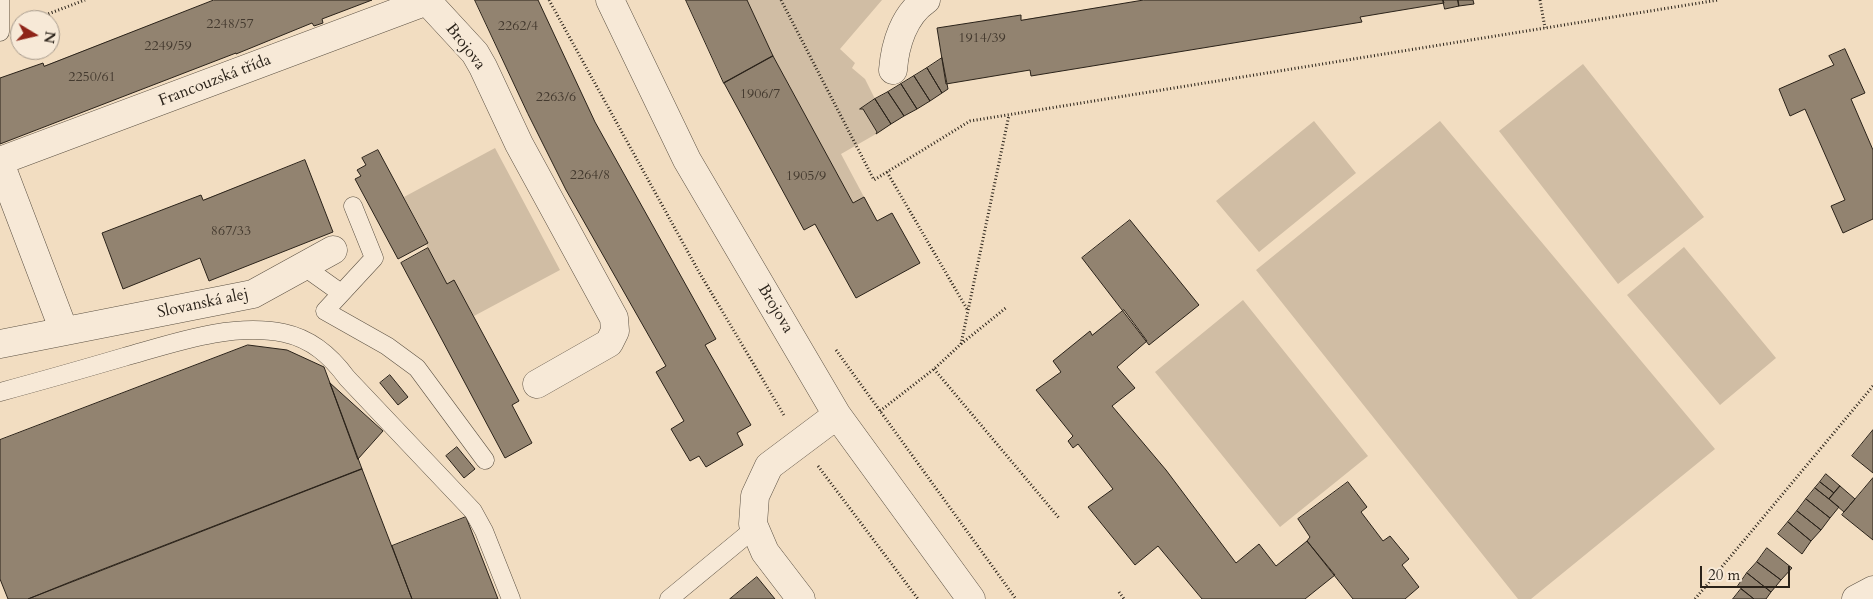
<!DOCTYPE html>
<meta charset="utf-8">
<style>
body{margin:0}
#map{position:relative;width:1873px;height:599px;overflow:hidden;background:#f2ddc1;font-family:Cardo,serif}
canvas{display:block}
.north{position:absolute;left:10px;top:10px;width:50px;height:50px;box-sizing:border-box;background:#f7e9d7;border:1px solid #a5998b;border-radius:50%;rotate:99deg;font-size:14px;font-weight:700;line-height:20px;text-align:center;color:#2a2219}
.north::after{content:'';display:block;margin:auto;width:18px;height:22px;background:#8f2418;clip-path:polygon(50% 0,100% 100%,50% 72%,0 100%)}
.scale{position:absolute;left:1700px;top:566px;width:90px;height:22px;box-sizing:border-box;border:2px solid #2a2219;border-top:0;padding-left:6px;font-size:15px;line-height:18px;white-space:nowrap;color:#2a2219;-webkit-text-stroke:4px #f7e9d7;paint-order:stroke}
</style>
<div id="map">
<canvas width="1873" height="599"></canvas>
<div class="north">N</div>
<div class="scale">20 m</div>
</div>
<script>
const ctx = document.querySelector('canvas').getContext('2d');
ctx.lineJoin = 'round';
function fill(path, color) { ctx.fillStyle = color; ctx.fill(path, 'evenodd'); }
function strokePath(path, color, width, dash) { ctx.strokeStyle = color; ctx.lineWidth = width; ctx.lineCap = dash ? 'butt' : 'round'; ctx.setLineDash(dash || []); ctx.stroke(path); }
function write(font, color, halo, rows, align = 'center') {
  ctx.font = font + ' Cardo,serif'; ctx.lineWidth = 5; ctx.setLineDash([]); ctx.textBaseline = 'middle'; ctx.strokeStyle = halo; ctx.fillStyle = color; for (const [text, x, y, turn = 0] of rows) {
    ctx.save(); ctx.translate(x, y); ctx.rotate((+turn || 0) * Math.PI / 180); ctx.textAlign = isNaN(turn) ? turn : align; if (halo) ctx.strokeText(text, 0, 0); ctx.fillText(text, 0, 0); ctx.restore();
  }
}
const green = new Path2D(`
 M747,0H882L840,49L855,63L852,68L865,79L875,99L860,109H863L877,132L876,134L841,154L864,197L853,203L773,56Z
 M1583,64L1704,217L1618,284L1499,131Z
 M1314,121L1356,173L1259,252L1216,201Z
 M1440,121L1715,449L1531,599H1518L1256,270Z
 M495,148L560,270L474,316L454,281L447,284L426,244L428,242L404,197Z
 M1684,247L1776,358L1720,405L1627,295Z
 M1243,300L1368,456L1280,527L1155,372Z`);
const building = new Path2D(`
 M214,0H372L322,19L323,23L314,26L312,23L236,54V53L0,144V78L43,63L44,66Z
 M475,0H538L595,122L716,339L705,345L751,425L737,433L743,445L706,467L699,456L690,461L671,429L684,421L656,372L666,366L566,190L528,114Z
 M686,0H747L773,56L724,83Z
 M1144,0H1443L1444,3L1360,17L1362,22L1031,76L1030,70L946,84L937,28L1021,15V20Z
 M1443,0H1458L1459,6L1445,9Z
 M1458,0H1473L1474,4L1459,6Z
 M1845,49L1865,93L1851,99L1873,150V219L1843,233L1831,206L1845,200L1805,109L1790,116L1779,89L1834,65L1829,56Z
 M773,56L853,203L864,197L877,221L892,213L920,263L856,298L815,224L804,230L724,83Z
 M942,58L948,89L942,93L927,68Z
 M927,68L942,93L930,101L914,76Z
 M914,76L930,101L917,109L901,84Z
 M901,84L917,109L904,116L888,92Z
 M888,92L904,116L891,124L875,99Z
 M875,99L891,124L876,134L877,132L863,109H860Z
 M378,150L428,243L398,259L355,179L361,176L357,170L366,165L362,158Z
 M305,160L333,232L209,281L200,258L123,289L102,233L201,195L203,200Z
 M1130,220L1199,305L1149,345L1082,258Z
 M428,248L447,284L454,280L519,401L512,405L532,443L505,458L401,263Z
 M1124,310L1147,341L1117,367L1135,388L1112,406L1166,470L1236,563L1259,544L1276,566L1307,541L1335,575L1305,599H1202L1158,546L1135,565L1088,507L1113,489L1078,444L1073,448L1068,441L1073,436L1036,390L1061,372L1053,361L1090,331L1092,335Z
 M248,345L287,350L324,367L362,469L28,599H8L0,579V440Z
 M390,375L408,397L398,405L380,383Z
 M330,383L383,431L358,459Z
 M1873,430V473L1852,456Z
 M457,447L475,469L464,478L446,456Z
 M362,469L412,599H28L75,580Z
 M1826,474L1840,486L1834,493L1820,482Z
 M1873,478V540L1842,515Z
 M1348,482L1367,507L1361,512L1383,541L1390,536L1409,559L1402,565L1419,587L1405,599H1353L1307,541L1310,537L1298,519Z
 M1820,482L1834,493L1829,499L1815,488Z
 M1840,486L1855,499L1844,512L1829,499Z
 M1815,488L1839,507L1830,518L1806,499Z
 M1806,499L1830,518L1821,530L1797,511Z
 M1797,511L1821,530L1811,541L1788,522Z
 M466,517L498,599H412L392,546Z
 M1788,522L1811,541L1802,554L1778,534Z
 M1767,548L1792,568L1781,580L1757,562Z
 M1757,562L1781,580L1771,592L1747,573Z
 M1747,573L1771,592L1766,599H1754L1738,586Z
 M757,577L775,599H730Z
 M1741,589L1754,599H1733Z`);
const path = new Path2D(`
 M549,0L699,272L785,417
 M781,0L874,180L970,121L1718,0
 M1540,0L1545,28
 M32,20L85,0
 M887,172L967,309
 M961,344L1007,307
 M836,350L1016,599
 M934,369L1059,518
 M880,411L934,369L961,344L1009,115
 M818,466L918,599
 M1119,592L1124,599
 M1695,599L1873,386`);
const service = new Path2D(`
 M0,8V32V0
 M353,206L374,258L325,311L387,346L417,368L485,460
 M303,266L341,293
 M0,392C41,381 83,369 124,357C174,343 232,322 284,333C312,339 331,356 347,378L473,511L484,531L511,599
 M669,599L755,528`);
const minor = new Path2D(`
 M610,0L687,160L837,415L971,599
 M427,1L475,53L483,67L519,144L614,318L615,331L609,343L537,384
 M893,70C895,44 904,15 926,0
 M0,161L430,0
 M0,163L64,331
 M0,344L253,294L333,250
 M801,599L765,552L753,524L755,496L769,466L837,415
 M1856,599L1873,590`);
const numberNames = [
 ["2248/57",230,25],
 ["2262/4",518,27],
 ["1914/39",982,39],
 ["2249/59",168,47],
 ["2250/61",92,78],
 ["1906/7",760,95],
 ["2263/6",556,98],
 ["2264/8",590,176],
 ["1905/9",806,177],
 ["867/33",231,232]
];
const streetNames = [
 ["Brojova",465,47,52],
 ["Francouzská třída",215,81,-21],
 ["Slovanská alej",203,304,-12],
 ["Brojova",775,309,59]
];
fill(green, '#d0bda4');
fill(building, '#928370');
strokePath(building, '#2a2219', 1);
strokePath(service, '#5c5143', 19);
strokePath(minor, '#5c5143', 29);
strokePath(path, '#2a2219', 3, [1, 2.5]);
strokePath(service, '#f7e9d7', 18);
strokePath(minor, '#f7e9d7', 28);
write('14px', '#443a2f', null, numberNames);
write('16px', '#2a2219', '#f7e9d7', streetNames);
</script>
